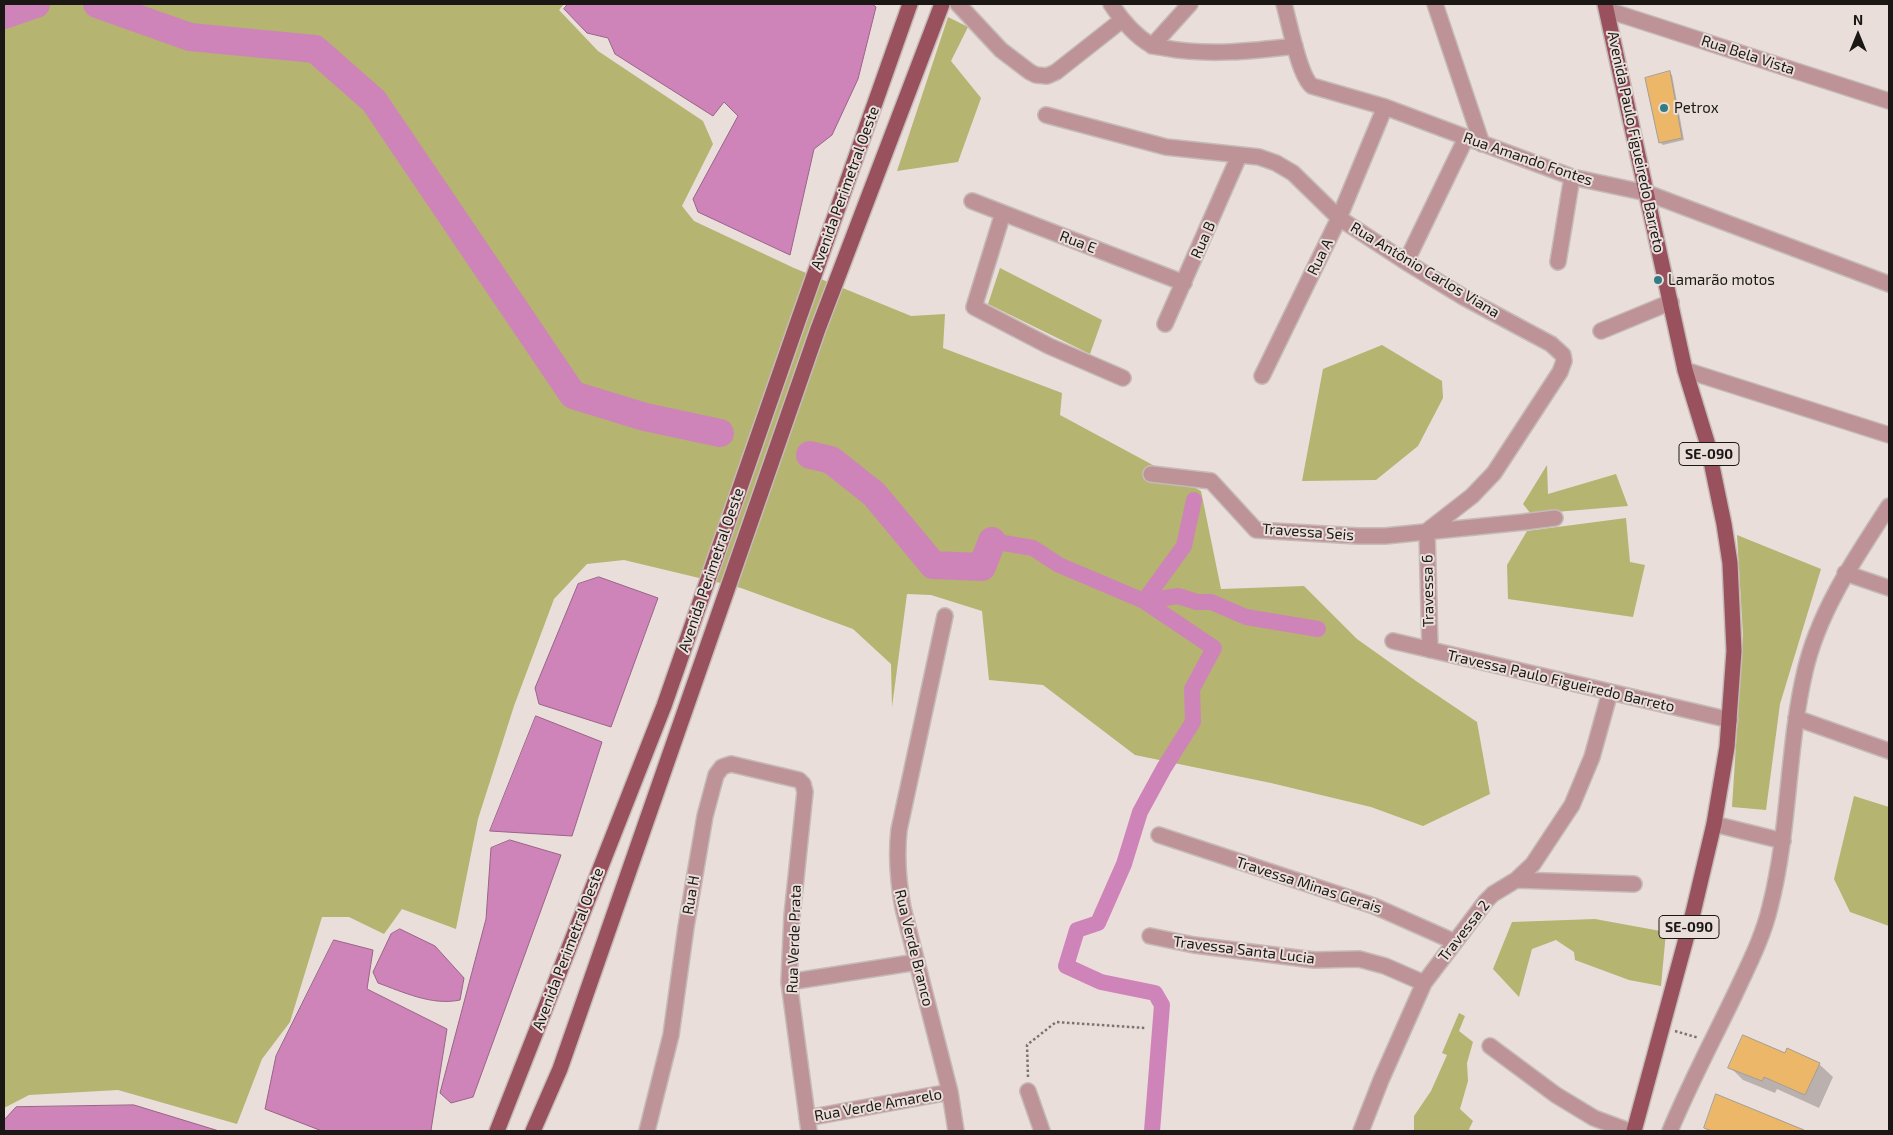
<!DOCTYPE html>
<meta charset="utf-8">
<style>
body{margin:0}
#map{position:relative;width:1893px;height:1135px;overflow:hidden;background:#e9deda;font-family:"Exo 2",sans-serif}
canvas{display:block}
.frame{position:absolute;inset:0;border:5px solid #1a1715;pointer-events:none}
.north{position:absolute;left:1833px;top:10px;width:50px;height:50px;-webkit-text-stroke:4px #e9deda;paint-order:stroke;rotate:0deg;font-size:14px;font-weight:700;line-height:20px;text-align:center;color:#1a1715}
.north::after{content:'';display:block;margin:auto;width:18px;height:22px;background:#1a1715;clip-path:polygon(50% 0,100% 100%,50% 72%,0 100%)}
</style>
<div id="map">
<canvas width="1893" height="1135"></canvas>
<div class="frame"></div>
<div class="north">N</div>
</div>
<script>
const ctx = document.querySelector('canvas').getContext('2d');
ctx.lineJoin = 'round';
function fill(path, color) { ctx.fillStyle = color; ctx.fill(path, 'evenodd'); }
function strokePath(path, color, width, dash) { ctx.strokeStyle = color; ctx.lineWidth = width; ctx.lineCap = dash ? 'butt' : 'round'; ctx.setLineDash(dash || []); ctx.stroke(path); }
function write(font, color, halo, rows, align = 'center') {
  ctx.font = font + ' "Exo 2",sans-serif'; ctx.lineWidth = 4; ctx.setLineDash([]); ctx.textBaseline = 'middle'; ctx.strokeStyle = halo; ctx.fillStyle = color; for (const [text, x, y, turn = 0] of rows) {
    ctx.save(); ctx.translate(x, y); ctx.rotate((+turn || 0) * Math.PI / 180); ctx.textAlign = isNaN(turn) ? turn : align; if (halo) ctx.strokeText(text, 0, 0); ctx.fillText(text, 0, 0); ctx.restore();
  }
}
const green = new Path2D(`
 M4,4H564L559,10L598,51L703,121L713,144L682,206L694,221L794,268L911,316L945,314L943,348L1062,393L1060,415L1201,491L1221,589L1304,586L1357,639L1416,681L1477,722L1490,794L1423,826L1371,807L1271,783L1135,755L1043,685L989,680L982,611L931,595L907,594L892,707L891,664L853,629L741,588L624,560L587,564L554,599L514,706L478,819L456,929L402,909L384,934L349,917H322L290,1022L262,1059L237,1124L118,1090L29,1095L4,1108Z
 M948,17L968,27L951,61L981,98L958,162L897,171Z
 M1000,268L1102,320L1090,354L988,304Z
 M1382,345L1442,381L1443,398L1418,446L1376,480L1302,481L1323,369Z
 M1547,465L1548,494L1616,474L1628,506L1531,514L1523,504Z
 M1626,518L1630,562L1645,565L1633,617L1508,599L1507,565L1527,531Z
 M1737,535L1821,569L1780,704L1766,810L1732,807L1743,635Z
 M1854,796L1889,807V926L1850,912L1834,879Z
 M1595,919L1666,932L1661,986L1629,980L1575,960L1574,952L1556,940L1532,949L1519,997L1493,969L1512,922Z
 M1459,1013L1465,1016L1459,1031L1473,1042L1467,1063L1468,1081L1460,1109L1473,1121L1469,1129L1471,1131H1414V1116L1431,1091L1447,1055L1442,1053Z`);
const water = new Path2D(`
 M568,4H872L876,7L858,79L832,135L814,149L790,255L698,212L693,199L738,116L724,102L713,116L615,54L608,38L587,33L564,9Z
 M599,577L658,598L611,727L539,704L535,688L578,584Z
 M536,716L602,742L572,836L490,831Z
 M510,840L561,855L473,1097L451,1103L440,1093L486,919L491,848Z
 M400,929L435,946L464,978L460,1000C432,1006 403,992 378,983L373,972L391,934Z
 M334,940L373,950L367,989L447,1029L431,1130L434,1131H322L265,1109L276,1056Z
 M134,1105L219,1131H4V1120L16,1107Z`);
const shadow = new Path2D(`
 M1669,73L1672,75L1684,140L1663,145L1660,142Z
 M1786,1055L1819,1064L1833,1077L1819,1108L1777,1089L1775,1093L1743,1080L1730,1067Z
 M1792,1127L1796,1131H1709L1705,1128Z`);
const canal = new Path2D(`
 M992,541L1033,548L1059,565L1144,601L1214,648L1192,689L1193,722L1164,768L1140,812L1124,864L1098,923L1077,930L1066,966L1101,982L1155,993L1162,1005L1152,1131
 M1144,601L1178,596L1197,602H1211L1246,617L1318,629
 M1144,601L1184,546L1194,500`);
const river = new Path2D(`
 M97,4L190,37L315,49L374,101L573,395L645,417L720,433
 M4,15L36,4
 M810,455L831,460L874,494L933,565L982,567L992,541`);
const building = new Path2D(`
 M1670,71L1682,138L1659,143L1645,78Z
 M1743,1035L1785,1053L1787,1048L1820,1063L1805,1095L1764,1077L1762,1081L1728,1068Z
 M1716,1094L1804,1130L1803,1131H1712L1704,1128Z`);
const path = new Path2D(`
 M1675,1031L1699,1038
 M1028,1077L1027,1045L1056,1022L1146,1028`);
const minor = new Path2D(`
 M958,4L1001,50L1030,72L1036,75L1047,76L1056,72L1122,20
 M1111,4C1121,19 1134,35 1151,45C1155,47 1161,47 1165,48C1208,56 1253,51 1295,46
 M1284,4C1289,21 1299,76 1312,86L1385,107L1572,177L1647,193L1889,284
 M1435,4L1482,144
 M1607,10L1889,101
 M1152,46L1190,4
 M1046,115L1166,147L1259,157L1276,163L1293,173L1339,218L1406,262L1465,298L1551,344L1563,355L1564,361L1560,372L1494,473L1472,496L1427,531
 M972,201L1184,283
 M1003,213L974,307L1049,346L1123,378
 M1406,262L1466,138
 M1558,262L1572,177
 M1165,324L1239,156
 M1601,331L1671,302
 M1685,370L1889,435
 M1262,376L1339,218L1385,107
 M1151,474L1211,481L1256,530L1358,536H1385L1524,522L1555,518
 M1427,531L1430,650
 M1845,573L1889,588
 M945,616L899,830C896,857 898,881 903,908L950,1092L956,1131
 M1393,641L1730,720
 M1796,718L1889,751
 M1714,824L1783,841
 M1159,835L1374,906L1455,942
 M1516,880L1634,884
 M1150,936L1194,945L1314,960L1359,959L1385,966L1424,983
 M789,982L917,962
 M1490,1046L1556,1095L1594,1118L1629,1131
 M1028,1091L1042,1131
 M807,1118L950,1092
 M647,1131L671,1035L686,927L705,816L716,775L722,767L731,764L799,780L803,784L805,792L792,916L789,982L809,1131
 M1361,1131L1381,1080L1424,983L1486,901L1493,894L1516,880L1533,864L1572,805L1592,757L1610,692
 M1670,1131C1689,1085 1713,1040 1735,994C1748,966 1763,937 1770,907C1790,829 1787,748 1805,671C1819,610 1856,557 1889,506`);
const major = new Path2D(`
 M1605,4L1685,370L1707,442L1724,524L1730,563L1734,651L1727,747L1714,824L1693,913L1634,1131
 M497,1131L664,706L798,321L910,4
 M533,1131L560,1069L818,329L942,4`);
const markers = [
 [1664,108,5,"#337c83"],
 [1658,280,5,"#337c83"]
];
const shields = [
 [1709,454,60],
 [1689,927,60]
];
const shieldNames = [
 ["SE-090",1709,454],
 ["SE-090",1689,927]
];
const streetNames = [
 ["Rua Bela Vista",1748,55,18],
 ["Avenida Paulo Figueiredo Barreto",1636,142,78],
 ["Rua Amando Fontes",1528,159,19],
 ["Avenida Perimetral Oeste",845,188,-70],
 ["Rua B",1203,240,-66],
 ["Rua E",1078,242,21],
 ["Rua A",1320,257,-64],
 ["Rua Antônio Carlos Viana",1425,270,31],
 ["Travessa Seis",1308,532,4],
 ["Avenida Perimetral Oeste",711,570,-71],
 ["Travessa 6",1428,591,-91],
 ["Travessa Paulo Figueiredo Barreto",1561,681,13],
 ["Travessa Minas Gerais",1309,885,18],
 ["Rua H",691,895,-80],
 ["Travessa 2",1464,931,-52],
 ["Rua Verde Prata",794,939,-88],
 ["Rua Verde Branco",914,948,76],
 ["Avenida Perimetral Oeste",568,949,-69],
 ["Travessa Santa Lucia",1244,950,7],
 ["Rua Verde Amarelo",878,1105,-10]
];
const poiNames = [
 ["Petrox",1674,108],
 ["Lamarão motos",1668,280]
];
fill(green, '#b5b471');
fill(water, '#cf84b9');
strokePath(water, '#996388', 1);
fill(shadow, '#0003');
strokePath(canal, '#cf84b9', 16);
strokePath(river, '#cf84b9', 28);
fill(building, '#ecb769');
strokePath(building, '#a29d95', 1);
strokePath(minor, '#c4bab7', 18);
strokePath(major, '#c4bab7', 18);
strokePath(path, '#7a7471', 2.5, [2.5, 2.5]);
strokePath(minor, '#be9398', 15);
strokePath(major, '#99515d', 15);
for (const [x, y, r, color] of markers) { const dot = new Path2D(); dot.arc(x, y, r, 0, 2 * Math.PI); ctx.fillStyle = color; ctx.fill(dot); strokePath(dot, '#e9deda', 2); }
for (const [x, y, w] of shields) { const box = new Path2D(); box.roundRect(x - w / 2, y - 11.5, w, 23, 4); ctx.fillStyle = '#e9deda'; ctx.fill(box); strokePath(box, '#1a1715', 1); }
write('bold 14px', '#1a1715', null, shieldNames);
write('15px', '#1a1715', '#e9deda', streetNames);
write('15px', '#1a1715', '#e9deda', poiNames, 'left');
</script>
